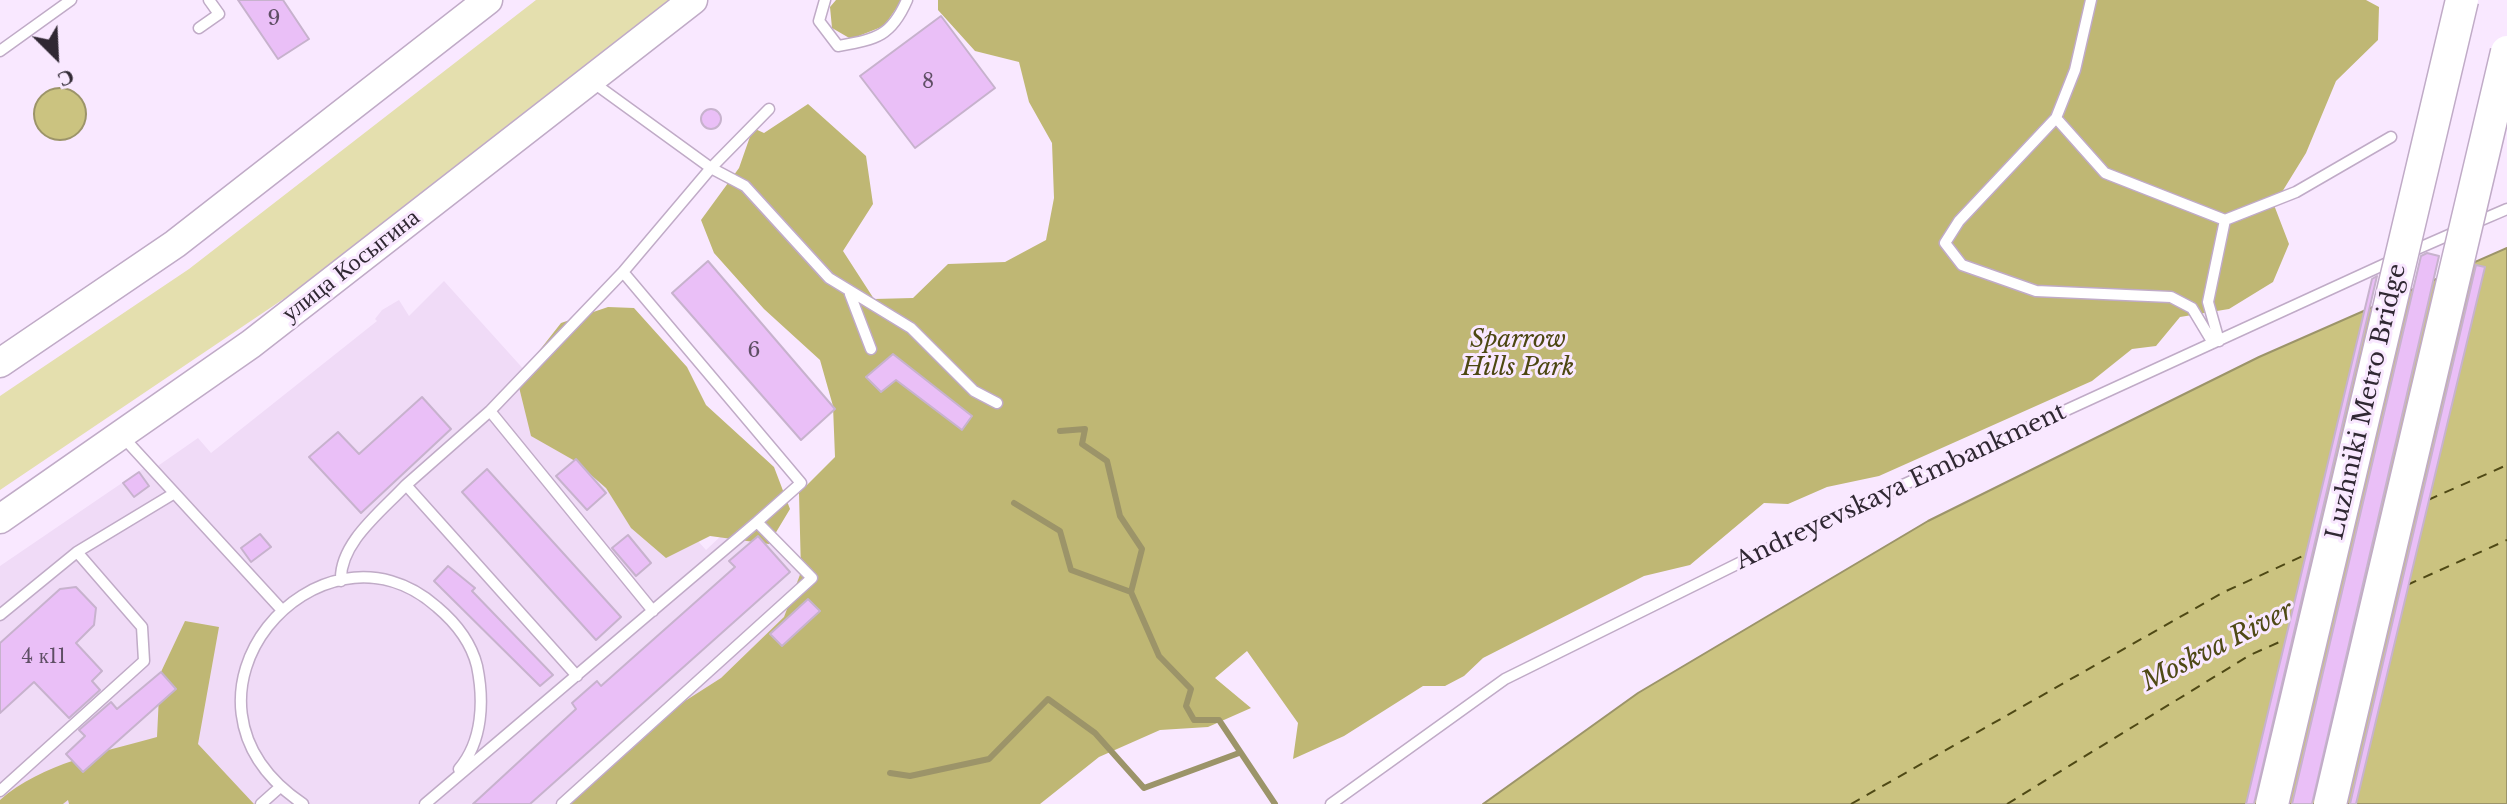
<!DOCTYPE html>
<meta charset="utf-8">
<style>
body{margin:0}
#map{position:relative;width:2507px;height:804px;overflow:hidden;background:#f9e8ff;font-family:"Libre Baskerville",serif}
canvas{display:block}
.north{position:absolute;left:16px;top:16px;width:80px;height:80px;-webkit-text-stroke:6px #f9e8ff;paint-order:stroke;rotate:156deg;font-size:22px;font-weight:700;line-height:32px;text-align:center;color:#302833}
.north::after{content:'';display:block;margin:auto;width:28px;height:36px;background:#302833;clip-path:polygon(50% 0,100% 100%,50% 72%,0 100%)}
</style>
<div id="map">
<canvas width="2507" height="804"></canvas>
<div class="north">С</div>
</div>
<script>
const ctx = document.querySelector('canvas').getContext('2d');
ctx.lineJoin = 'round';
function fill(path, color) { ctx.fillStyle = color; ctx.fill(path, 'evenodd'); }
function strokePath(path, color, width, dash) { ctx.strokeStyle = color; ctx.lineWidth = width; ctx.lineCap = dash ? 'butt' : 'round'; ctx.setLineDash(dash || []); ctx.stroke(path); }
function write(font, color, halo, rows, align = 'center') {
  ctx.font = font + ' "Libre Baskerville",serif'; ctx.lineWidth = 6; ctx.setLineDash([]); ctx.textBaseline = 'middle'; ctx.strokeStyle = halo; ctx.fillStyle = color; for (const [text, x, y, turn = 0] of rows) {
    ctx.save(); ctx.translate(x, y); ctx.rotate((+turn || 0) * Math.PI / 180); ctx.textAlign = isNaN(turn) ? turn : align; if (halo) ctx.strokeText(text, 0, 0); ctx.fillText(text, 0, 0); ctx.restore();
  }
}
const built = new Path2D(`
 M444,281L527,373L598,429L706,550L752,507L837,598L607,804H0V566L144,468L152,470L198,438L211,453L377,321L375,319L382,310L399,300L409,316Z`);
const green = new Path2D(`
 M536,0H670L328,269L0,490V396L189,269Z`);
const forest = new Path2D(`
 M836,0H902L884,26L851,39L832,28L830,7Z
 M938,0H2366L2379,7L2378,40L2336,81L2306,153L2274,205L2289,244L2273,282L2229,309L2180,317L2156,346L2132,349L2092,381L1879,476L1827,487L1788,504L1764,503L1690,565L1644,576L1483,658L1464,676L1445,686H1423L1344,736L1293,759L1298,723L1247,651L1215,678L1251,708L1208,727L1160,730L1099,757L1040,804H565L660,717L721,678L784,617L801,572L799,493L835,457L833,406L820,360L764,309L714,253L701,220L739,168L753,128L764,133L808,104L866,156L873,204L843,251L874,299L913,298L948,264L1005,262L1046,240L1054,198L1052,143L1029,102L1019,62L975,51L938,10Z
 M608,307L634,308L687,367L706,405L774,467L790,509L769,544L710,536L666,558L631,528L606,488L575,461L531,436L517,379L561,323Z
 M185,621L219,627L198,744L254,804H69L68,800L63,804H0V800C42,763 104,752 157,737L160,674Z`);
const water = new Path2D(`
 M34 114a26 26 0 1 1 52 0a26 26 0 1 1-52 0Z
 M2507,248V804H1483L1638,693L1928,521L2259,357Z`);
const stream = new Path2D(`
 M1060,431L1085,429L1082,444L1107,461L1120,516L1142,549L1131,592
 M1014,503L1060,531L1071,570L1131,592L1159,656L1191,689L1186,706L1194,720H1219L1275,804
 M890,773L910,776L989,759L1048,699L1095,733L1144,788L1239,753`);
const ferry = new Path2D(`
 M2428,500L2507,465
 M2407,585L2507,540
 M1851,804L2224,592L2305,555
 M2007,804L2250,655L2284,640`);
const building = new Path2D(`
 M238,0H283L309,39L278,59Z
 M941,16L995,88L915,148L860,76Z
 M701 119a10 10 0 1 1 20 0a10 10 0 1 1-20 0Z
 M2427,253L2439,256L2312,804H2292L2421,256Z
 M708,261L835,409L801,440L672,293Z
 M2476,265L2485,267L2356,804H2350Z
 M2377,276L2254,804H2246L2372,279Z
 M893,354L972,416L962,430L896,380L881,392L866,377Z
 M422,397L451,429L361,513L309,457L338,432L359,454Z
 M576,459L606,493L587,510L556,476Z
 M487,469L621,617L596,640L462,492Z
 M139,472L149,486L134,497L123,483Z
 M260,534L271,547L251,562L241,548Z
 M628,535L651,563L636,576L612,548Z
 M758,536L790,572L530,804H473L576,709L572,703L597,681L601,686L735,567L729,561Z
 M448,566L475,588L472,591L553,675L540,686L434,581Z
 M76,587L96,608L94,625L76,643L102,671L92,681L100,690L69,718L34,682L0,713V643L60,589Z
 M808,599L820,611L782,646L770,634Z
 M161,672L176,689L83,772L66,754L85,736L79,730L111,702L117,709Z`);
const lane = new Path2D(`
 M825,0L819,21L838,46C876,39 891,37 907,0
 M2091,0L2075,70L2056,118L1959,221L1945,243L1962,265L2036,291L2171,297L2192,308L2213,343
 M199,28L219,14L209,0
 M0,51L71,0
 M591,81L711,168L745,186L829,278L911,328L974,391L997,403
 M2056,118L2105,173L2225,220
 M2472,224L2507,209
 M2410,252L2458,231
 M623,272L801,483L757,522
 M850,294L871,349
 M2219,341L2208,302L2225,220L2296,192L2391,137
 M490,411L623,272L711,168L769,109
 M123,437L281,609
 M406,485L490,411L653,611
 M341,581C339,543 382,511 406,485L577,676
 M0,615L77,552L173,494
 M0,791L144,661L142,627L77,552
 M261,804L279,788
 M303,804C147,698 320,503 437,607C456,623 471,642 477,666C484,700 483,741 459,769
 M425,804L757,522L812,578L562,804
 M1331,804L1505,679L1820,523L2396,259`);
const secondary = new Path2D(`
 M0,363L175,244L488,0
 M0,519L251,344L693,0`);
const primaryBridge = new Path2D(`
 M2272,804L2462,0
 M2330,804L2507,52`);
const numberNames = [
 ["9",274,19],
 ["8",928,82],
 ["6",754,351],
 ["4 к11",44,657]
];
const streetNames = [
 ["улица Косыгина",351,266,-38],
 ["Luzhniki Metro Bridge",2367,402,-77],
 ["Andreyevskaya Embankment",1901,487,-25]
];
const parkNames = [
 ["Sparrow",1518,340],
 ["Hills Park",1518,368]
];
const waterNames = [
 ["Moskva River",2218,647,-27]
];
fill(built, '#f0dbf7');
fill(green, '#e4dfae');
fill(forest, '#bfb774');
fill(water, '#cbc380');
strokePath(water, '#9c9469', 2);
strokePath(stream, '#9c9469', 6);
strokePath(ferry, '#4f4915', 2, [10, 8]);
fill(building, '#eabff7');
strokePath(building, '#c7b2cd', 2);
strokePath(lane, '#c0abc7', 13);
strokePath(secondary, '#c0abc7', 31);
strokePath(lane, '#fff', 10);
strokePath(secondary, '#fff', 28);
strokePath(primaryBridge, '#c0abc7', 35, []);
strokePath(primaryBridge, '#fff', 32);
write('20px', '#5e4e64', null, numberNames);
write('24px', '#302833', '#f9e8ff', streetNames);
write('italic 24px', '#4d4712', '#f9e8ff', parkNames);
write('italic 26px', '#4f4915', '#f9e8ff', waterNames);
</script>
